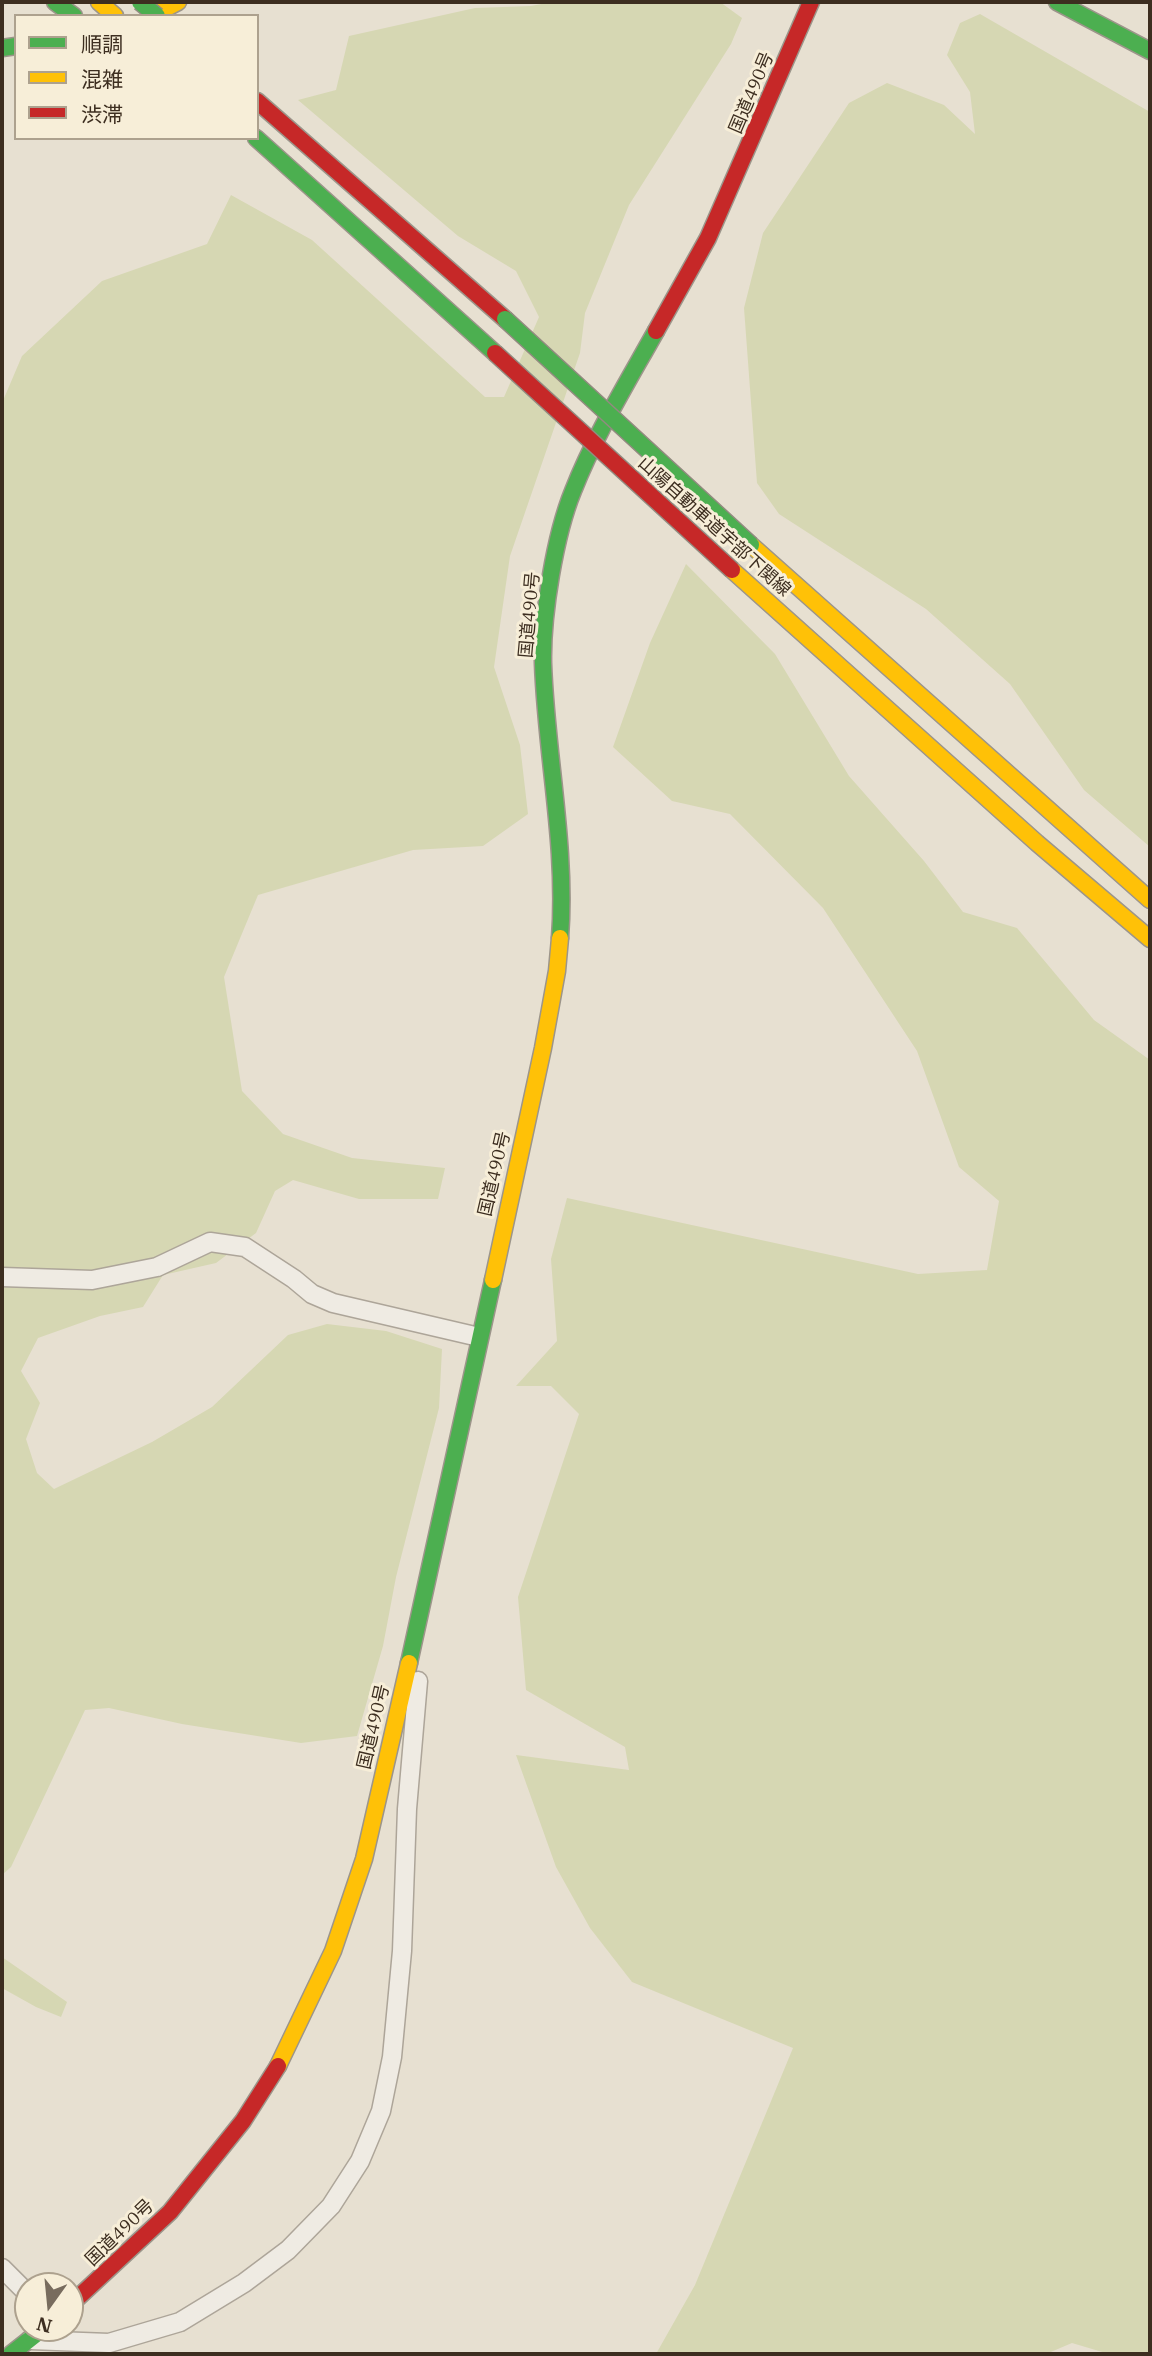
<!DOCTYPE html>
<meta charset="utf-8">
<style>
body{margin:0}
#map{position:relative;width:1152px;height:2356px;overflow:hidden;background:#e7e0d1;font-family:"IBM Plex Serif","Noto Sans JP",serif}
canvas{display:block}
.frame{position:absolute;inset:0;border:4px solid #3d2e20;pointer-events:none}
.legend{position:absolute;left:14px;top:14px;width:245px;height:126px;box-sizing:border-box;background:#f7eed8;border:2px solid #ada18e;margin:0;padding:9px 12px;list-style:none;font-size:21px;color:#3d2e20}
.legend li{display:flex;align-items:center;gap:14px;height:35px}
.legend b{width:35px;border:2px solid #ada18e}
.north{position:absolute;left:14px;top:2272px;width:70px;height:70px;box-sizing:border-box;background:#f7eed8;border:2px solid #ada18e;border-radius:50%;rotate:195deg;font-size:19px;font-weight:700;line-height:28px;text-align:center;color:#3d2e20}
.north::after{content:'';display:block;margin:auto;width:24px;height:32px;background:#786c5e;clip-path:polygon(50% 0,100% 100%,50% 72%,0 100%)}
</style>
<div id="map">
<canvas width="1152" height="2356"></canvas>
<div class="frame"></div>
<ul class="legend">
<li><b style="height:9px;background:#4caf50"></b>順調</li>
<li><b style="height:9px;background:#ffc107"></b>混雑</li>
<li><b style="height:9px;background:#c62828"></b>渋滞</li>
</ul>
<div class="north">N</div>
</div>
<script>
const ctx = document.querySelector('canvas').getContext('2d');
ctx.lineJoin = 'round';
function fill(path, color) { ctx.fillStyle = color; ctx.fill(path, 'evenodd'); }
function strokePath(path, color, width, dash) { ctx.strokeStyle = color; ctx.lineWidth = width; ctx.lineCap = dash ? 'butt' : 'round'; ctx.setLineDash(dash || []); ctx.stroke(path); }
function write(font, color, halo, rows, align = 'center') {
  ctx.font = font + ' "IBM Plex Serif","Noto Sans JP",serif'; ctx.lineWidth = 6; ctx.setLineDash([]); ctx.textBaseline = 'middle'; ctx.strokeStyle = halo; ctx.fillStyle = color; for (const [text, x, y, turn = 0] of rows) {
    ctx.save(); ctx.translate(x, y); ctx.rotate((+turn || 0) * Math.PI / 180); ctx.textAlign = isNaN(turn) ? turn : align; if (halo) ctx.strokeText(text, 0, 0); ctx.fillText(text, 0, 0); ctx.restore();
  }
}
const green = new Path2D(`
 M552,2H720L742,18L731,44L629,205L585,313L580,353L510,556L494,667L520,745L528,814L483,846L413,850L258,895L224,977L242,1091L283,1134L352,1158L445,1168L438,1199H359L293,1180L275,1191L256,1233L216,1263L163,1275L143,1307L100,1316L38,1338L21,1371L40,1403L26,1439L37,1473L54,1489L152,1442L212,1407L288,1335L327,1324L386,1331L442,1349L439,1408L396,1577L383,1646L357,1736L301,1743L182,1724L109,1708L85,1710L11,1867L2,1875V403L22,356L102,281L207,244L231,195L312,240L485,397H504L539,317L516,271L458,236L298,100L336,90L349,36L475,8L531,6Z
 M980,14L1150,112V847L1084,790L1010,684L926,609L779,514L757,483L744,308L763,233L849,103L887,83L944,105L975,134L970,92L947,55L960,23Z
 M686,564L775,654L849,776L924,861L963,912L1017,928L1094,1020L1150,1060V2354H1109L1072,2343L1046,2354H656L695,2285L793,2048L632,1982L590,1928L556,1867L516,1755L629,1770L625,1747L526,1690L518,1597L579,1414L551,1386H516L557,1341L551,1259L567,1198L918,1274L987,1270L999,1201L959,1167L917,1051L823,908L730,814L672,801L613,747L650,643Z
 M2,1957L67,2002L61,2017L36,2007L2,1988Z`);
const street = new Path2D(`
 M2,1277L92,1280L157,1267L210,1242L245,1247L294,1279L312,1294L333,1303L479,1337
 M2,2268L28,2294
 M30,2340L109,2343L180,2322L244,2283L288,2250L331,2206L360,2161L381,2111L392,2057L402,1951L407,1809L418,1681`);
const fast = new Path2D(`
 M55,2L74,16
 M1057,2L1150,51
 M2,48L16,46
 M256,138L495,353
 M560,938C567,845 546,755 543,663C542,615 555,535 573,491C595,435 627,383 656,331
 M409,1663L493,1280
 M11,2354L44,2328`);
const slow = new Path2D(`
 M99,2L115,16
 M151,16L178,2
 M751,545L1150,900
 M732,570L1037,843L1150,939
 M493,1280L543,1048L557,971L560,938
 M278,2066L333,1951L364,1859L409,1663`);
const jam = new Path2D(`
 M257,101L505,319
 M656,331L708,238L811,2
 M70,2305L170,2212L243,2121L278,2066`);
const fastBridge = new Path2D(`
 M140,2L157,16
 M505,319L751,545`);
const jamBridge = new Path2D(`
 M495,353L732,570`);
const streetNames = [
 ["国道490号",752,93,-67],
 ["山陽自動車道宇部下関線",714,527,42],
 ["国道490号",530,615,-85],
 ["国道490号",495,1174,-77],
 ["国道490号",374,1727,-77],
 ["国道490号",120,2233,-44]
];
fill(green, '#d6d7b3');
strokePath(street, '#ada599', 21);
strokePath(fast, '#9c958a', 19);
strokePath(slow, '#9c958a', 19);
strokePath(jam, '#9c958a', 19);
strokePath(street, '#efebe3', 18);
strokePath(fast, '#4caf50', 16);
strokePath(slow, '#ffc107', 16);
strokePath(jam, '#c62828', 16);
strokePath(fastBridge, '#928b80', 19, []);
strokePath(jamBridge, '#928b80', 19, []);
strokePath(fastBridge, '#4caf50', 16);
strokePath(jamBridge, '#c62828', 16);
write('18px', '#3d2e20', '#f7eed8', streetNames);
</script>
